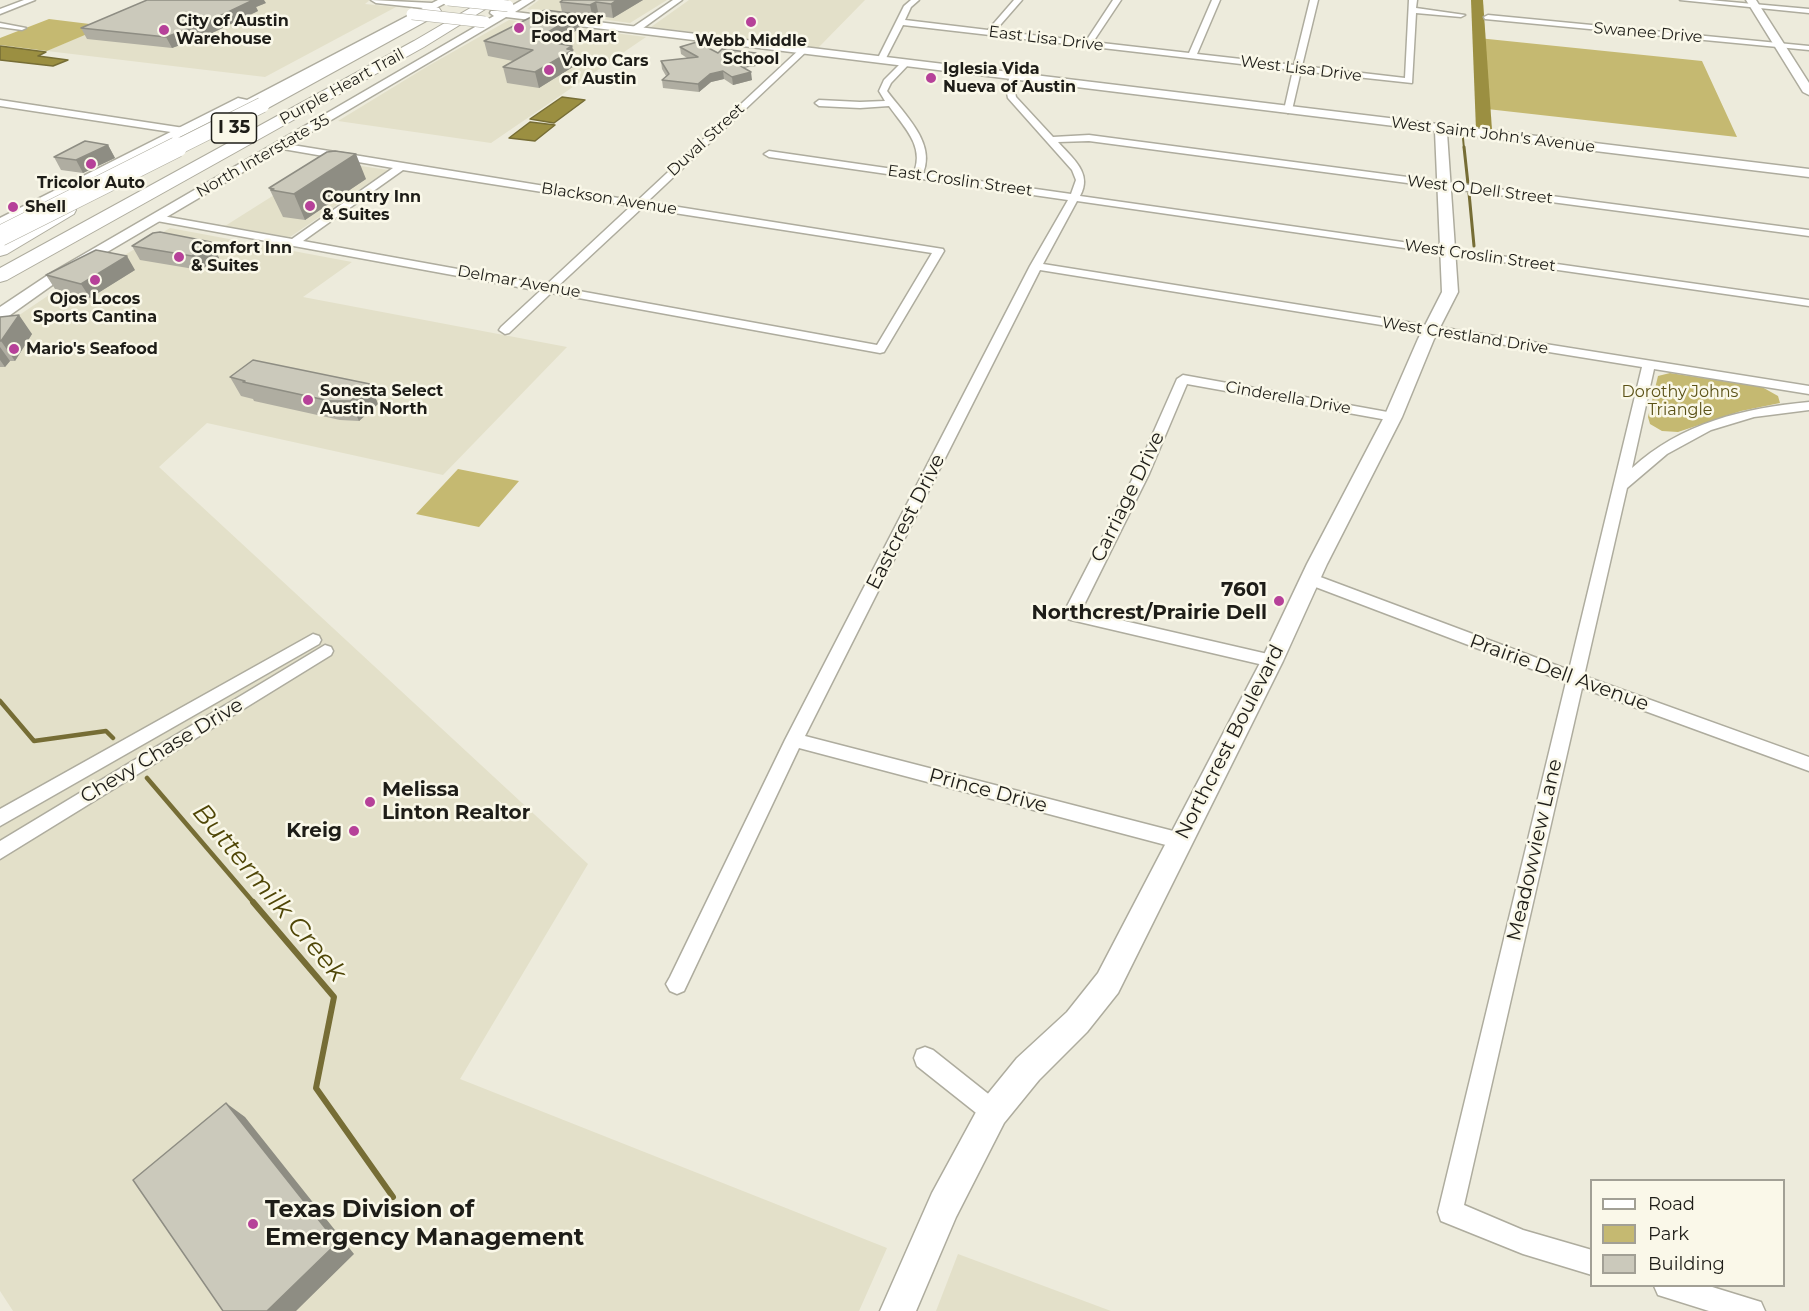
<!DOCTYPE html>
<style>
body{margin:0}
#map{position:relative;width:1809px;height:1311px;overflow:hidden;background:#edebdc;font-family:Montserrat,sans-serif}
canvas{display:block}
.legend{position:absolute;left:1590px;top:1179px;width:195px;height:108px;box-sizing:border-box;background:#faf8e9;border:2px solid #a2a095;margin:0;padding:8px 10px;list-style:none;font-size:18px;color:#1e1d18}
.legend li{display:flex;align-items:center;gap:12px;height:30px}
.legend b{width:30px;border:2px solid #a2a095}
</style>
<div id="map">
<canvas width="1809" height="1311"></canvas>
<ul class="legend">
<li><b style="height:8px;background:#fff"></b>Road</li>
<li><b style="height:16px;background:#c5b971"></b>Park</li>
<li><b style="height:16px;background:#cbc9bb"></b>Building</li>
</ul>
</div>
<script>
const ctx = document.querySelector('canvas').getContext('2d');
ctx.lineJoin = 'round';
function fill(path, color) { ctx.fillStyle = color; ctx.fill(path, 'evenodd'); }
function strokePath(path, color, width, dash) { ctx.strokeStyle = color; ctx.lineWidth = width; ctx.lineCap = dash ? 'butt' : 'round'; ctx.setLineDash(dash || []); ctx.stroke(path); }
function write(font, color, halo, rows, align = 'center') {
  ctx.font = font + ' Montserrat,sans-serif'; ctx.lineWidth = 5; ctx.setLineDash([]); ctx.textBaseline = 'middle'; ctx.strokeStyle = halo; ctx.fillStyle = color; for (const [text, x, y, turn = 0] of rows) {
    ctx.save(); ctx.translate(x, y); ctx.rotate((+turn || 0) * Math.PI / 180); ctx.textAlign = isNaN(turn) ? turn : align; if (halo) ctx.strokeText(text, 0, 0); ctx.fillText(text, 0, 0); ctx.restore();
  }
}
const built = new Path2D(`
 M163,0H370L365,4L396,7L265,77L47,51Z
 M539,0H667L630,23L527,9Z
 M689,0H865L818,48L651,27Z
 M509,20L646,37L491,143L338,121L428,66Z
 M328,161L388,170L290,237L225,226Z
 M170,228L352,262L303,297L567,347L443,475L207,423L159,467L588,864L460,1079L887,1248L859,1311H13L0,1291V328L101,260L113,262Z
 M958,1254L1111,1311H936Z`);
const green = new Path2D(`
 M49,19L106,26L47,51L0,45V38Z
 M1478,38L1702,61L1737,137L1487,109Z
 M1670,373L1762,387L1778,396L1780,403L1741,411L1678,432L1662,431L1650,424L1648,417L1658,376Z
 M458,469L519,481L479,527L416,514Z`);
const water = new Path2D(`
 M0,46L46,52L38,56L68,60L53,66L0,60Z
 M562,97L585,100L554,123L530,119Z
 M530,122L555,125L535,141L509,138Z`);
const streamFar3 = new Path2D(`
 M1463,138L1464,149`);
const streamFar2 = new Path2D(`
 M1464,147L1468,184
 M1469,193L1474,246`);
const streamFar1 = new Path2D(`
 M0,701L34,741L106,731L113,738
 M147,778L254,903`);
const stream = new Path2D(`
 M253,902L334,997L316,1088L393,1197`);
const river = new Path2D(`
 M1471,0H1483L1492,130L1484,135L1476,130Z`);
const street = new Path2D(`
 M24,0H35L0,14V9Z
 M673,0H682L639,31H633V27Z
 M911,0H919L911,7L905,20L988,30L1014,0H1022L995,31L1086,41L1113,0H1121L1093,42L1189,53L1212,0H1220L1197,54L1294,65L1310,0H1318L1302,66L1405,78L1409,0H1417L1416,8L1465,15L1461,17L1416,13L1412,83L1301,71L1292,110L1288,113L1284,110L1293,70L903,25L885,60L878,62L877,60L904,6Z
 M1680,0H1709L1809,9V13Z
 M1488,15L1809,46V50L1485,19L1484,17Z
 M0,23L26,28L22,30L0,27Z
 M801,48L808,50L647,202L943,249L944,251L884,352L880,353L551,293L509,333L505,334L499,330L501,327L540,291L157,221L152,218L157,215L292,239L393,168L277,148L275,146L280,143L637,201ZM403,170L631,206L546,285L303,241ZM642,208L932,253L877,345L557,287Z
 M903,61L910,63L891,83L887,91C904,114 936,143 923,173L1071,194L1076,180L1072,170L1008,98L1006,88L1010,76L1014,74L1018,76L1014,88L1016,97L1053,137L1089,135L1809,230V236L1089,141L1058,142C1072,158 1093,173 1080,196L1809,300V306L1077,201L1043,264L1809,386V394L1654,369L1632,468C1681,423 1744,408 1809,402V410L1754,417L1711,430L1667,454L1627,488L1584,676L1809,757V771L1582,688L1464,1205L1523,1230L1592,1250V1275L1523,1254L1441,1221L1438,1212L1566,682L1305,583L1302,579L1305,575H1315L1569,670L1642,367L1040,270L805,736L1181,833L1188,835L1191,841L1188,847L1181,849L799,748L684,991L677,994L670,991L666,984L670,977L785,740L1030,266L1068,200L769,157L764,154L769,151L914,172C925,146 903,126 889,106L860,108L819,106L815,103L819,100L860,102L885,101L879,91L884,80Z
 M0,100L184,128L189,131L184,134L0,106Z
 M1183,375L1393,413L1400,417L1393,421L1187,384L1149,474L1081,611L1272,655L1278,657L1280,661L1278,665L1272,667L1071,620L1065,618L1063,614L1135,474L1177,379Z
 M313,634L319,636L321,640L319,644L0,826V809Z
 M325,645L331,647L333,651L331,655L0,859V841Z
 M925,1047L933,1050L1001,1104L1004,1112L1001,1120L993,1123L985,1120L917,1066L914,1058L917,1050Z
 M1654,1286H1709L1761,1302L1765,1311H1709L1658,1295Z`);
const secondary = new Path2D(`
 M371,0L432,3L438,0H451L236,115L227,113L0,228V218L238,98L247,100L423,8L376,3Z
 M522,0H534L515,12L1809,169V177L1447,133L1458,292L1434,339L1402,417L1327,564L1283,661L1118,993L1087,1032L1039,1080L1004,1123L956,1217L916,1311H880L932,1193L982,1101L1017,1058L1067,1012L1098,973L1261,661L1307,564L1384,417L1418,339L1442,292L1435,131L506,17L58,281L6,318L0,320V307L48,275L494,16L490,13L491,11H503Z
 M1746,0H1756L1809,83V95L1803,92Z`);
const highway = new Path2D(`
 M484,0H500L424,47L7,280L0,282V268L414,41Z
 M434,7L439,8L441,11L439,14L268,108H256L254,105L256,102Z
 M67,204L74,206L76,210L74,214L7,254L0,256V242Z`);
const secondaryBridge = new Path2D(`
 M448,0L508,6
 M412,14L485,22`);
const highwayBridgeFar1 = new Path2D(`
 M174,149L262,105`);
const highwayBridge = new Path2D(`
 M0,236L177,147`);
const wall = new Path2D(`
 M563,0H643L613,18L599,16L593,19L577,17L580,28L562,40L563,44L572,46L576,65L539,88L507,83L503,67L513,61L488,56L484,41L562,12L560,2Z
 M266,3L256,7L258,11L210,34L172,48L87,39L81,28Z
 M680,47L718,53L756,66L743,68L752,80L733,85L724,79L711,82L699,92L663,88L662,80L666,76L662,69L661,61L687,58L681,54Z
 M108,145L115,158L83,173L61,170L54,157Z
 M366,179L305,220L283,217L269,188Z
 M211,242L219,258L200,270L140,260L132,246Z
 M135,270L90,298L55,289L46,275Z
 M0,317L32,334L15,361H10L5,367H0Z
 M230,377L370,384L378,404L359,421L340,420L254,401L253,399L241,396Z`);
const shadedWall = new Path2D(`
 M245,0H264L266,3L256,7L258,11L210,34L172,48L166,37Z
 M617,0H643L613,18L611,4Z
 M596,2L599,16L593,19L590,5Z
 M577,14L580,28L562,40L565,54L542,36Z
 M572,46L576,65L539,88L535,72Z
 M756,53V66L733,69L732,61Z
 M723,71L724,79L711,82L699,92L698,84L710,74Z
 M751,72L752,80L733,85L732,77Z
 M108,145L115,158L83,173L76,160Z
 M356,154L366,179L305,220L294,194Z
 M211,242L219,258L200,270L192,256Z
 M127,256L135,270L90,298L81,284Z
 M19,315L32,334L15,361L1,341Z
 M0,347L10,361L5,367L0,360Z
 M370,384L378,404L359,421L350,401Z
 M226,1103L245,1117L354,1254L296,1311H267Z`);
const building = new Path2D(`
 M147,0H253L205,23L166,37L81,28Z
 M563,0H617L611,4L596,2L590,5L560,2Z
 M545,10L577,14L542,36L562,39L555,43L572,46L567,49L573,50L535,72L503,67L533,50L484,41Z
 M697,42L718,53L722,49L756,53V58L732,61L751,72L732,77L723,71L710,74L698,84L662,80L669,74L661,61L698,57L680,47Z
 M85,141L108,145L76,160L54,157Z
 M335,151L356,154L294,194L271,190L274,189L269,188L327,152Z
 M160,232L211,242L208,243L212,244L192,256L132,246L153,233Z
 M96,250L127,256L81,284L46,275Z
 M19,315L1,341H0V317Z
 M253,360L370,384L350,401H330L243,382L245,381L230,377Z
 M226,1103L337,1243L267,1311H223L133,1180Z`);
const markers = [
 [751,22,6,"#b64199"],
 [519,28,6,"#b64199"],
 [164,30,6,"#b64199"],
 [549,70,6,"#b64199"],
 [931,78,6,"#b64199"],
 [91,164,6,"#b64199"],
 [310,206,6,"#b64199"],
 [13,207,6,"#b64199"],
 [179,257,6,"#b64199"],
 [95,280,6,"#b64199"],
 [14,349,6,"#b64199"],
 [308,400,6,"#b64199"],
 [1279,601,6,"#b64199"],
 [370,802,6,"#b64199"],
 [354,831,6,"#b64199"],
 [253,1224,6,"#b64199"]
];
const farPoinames = [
 ["Discover",531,19],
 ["Food Mart",531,37],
 ["City of Austin",176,21],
 ["Warehouse",176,39],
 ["Webb Middle",751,41,"center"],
 ["School",751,59,"center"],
 ["Volvo Cars",561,61],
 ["of Austin",561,79],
 ["Iglesia Vida",943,69],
 ["Nueva of Austin",943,87],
 ["Tricolor Auto",91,183,"center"],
 ["Country Inn",322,197],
 ["& Suites",322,215],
 ["Shell",25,207],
 ["Comfort Inn",191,248],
 ["& Suites",191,266],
 ["Ojos Locos",95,299,"center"],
 ["Sports Cantina",95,317,"center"],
 ["Mario's Seafood",26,349],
 ["Sonesta Select",320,391],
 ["Austin North",320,409]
];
const farStreetnames = [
 ["Swanee Drive",1648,33,5],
 ["East Lisa Drive",1046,39,7],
 ["West Lisa Drive",1301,69,7],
 ["Purple Heart Trail",342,87,-29],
 ["West Saint John's Avenue",1493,135,7],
 ["Duval Street",706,140,-43],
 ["North Interstate 35",263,156,-30],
 ["East Croslin Street",960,181,8],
 ["West O Dell Street",1480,190,7],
 ["Blackson Avenue",609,199,9],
 ["West Croslin Street",1480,256,8],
 ["Delmar Avenue",519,282,10],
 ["West Crestland Drive",1465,336,9],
 ["Cinderella Drive",1288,398,10]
];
const farParknames = [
 ["Dorothy Johns",1680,392],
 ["Triangle",1680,410]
];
const shields = [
 [234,128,45]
];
const shieldNames = [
 ["I 35",234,128]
];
const streetNames = [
 ["Carriage Drive",1128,497,-64],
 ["Eastcrest Drive",906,522,-63],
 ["Prairie Dell Avenue",1559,673,20],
 ["Northcrest Boulevard",1230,742,-63],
 ["Chevy Chase Drive",162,751,-31],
 ["Prince Drive",988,791,15],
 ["Meadowview Lane",1535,850,-77]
];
const poiNames = [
 ["7601",1267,590],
 ["Northcrest/Prairie Dell",1267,613],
 ["Melissa",382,790,"left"],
 ["Linton Realtor",382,813,"left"],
 ["Kreig",342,831]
];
const nearPoinames = [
 ["Texas Division of",265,1210],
 ["Emergency Management",265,1238]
];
const nearWaternames = [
 ["Buttermilk Creek",269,893,50]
];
fill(built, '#e3e0c9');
fill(green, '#c5b971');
fill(water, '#9b8f41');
strokePath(water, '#766d35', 1.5);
strokePath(streamFar3, '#766d35', 2);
strokePath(streamFar2, '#766d35', 3);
strokePath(streamFar1, '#766d35', 4.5);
strokePath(stream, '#766d35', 6);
fill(river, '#9b8f41');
strokePath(street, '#aeac9e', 3);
strokePath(secondary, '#aeac9e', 3);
strokePath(highway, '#aeac9e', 2);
fill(street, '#fff');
fill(secondary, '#fff');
fill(highway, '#fff');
strokePath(secondaryBridge, '#aeac9e', 12, []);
strokePath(highwayBridgeFar1, '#aeac9e', 16, []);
strokePath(highwayBridge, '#aeac9e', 21, []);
strokePath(secondaryBridge, '#fff', 11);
strokePath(highwayBridgeFar1, '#fff', 15);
strokePath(highwayBridge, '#fff', 20);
fill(wall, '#afada1');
fill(shadedWall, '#8e8d83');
fill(building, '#cbc9bb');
strokePath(building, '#8e8d83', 1.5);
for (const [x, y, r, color] of markers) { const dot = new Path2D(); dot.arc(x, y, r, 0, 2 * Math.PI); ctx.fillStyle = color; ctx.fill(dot); strokePath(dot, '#faf8e9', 2); }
write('bold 16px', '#1e1d18', '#faf8e9', farPoinames, 'left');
write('16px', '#1e1d18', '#faf8e9', farStreetnames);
write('16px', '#5b5217', '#faf8e9', farParknames);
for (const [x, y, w] of shields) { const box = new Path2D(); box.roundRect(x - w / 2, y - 15, w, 30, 4.5); ctx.fillStyle = '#faf8e9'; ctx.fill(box); strokePath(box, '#1e1d18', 1.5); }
write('bold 18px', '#1e1d18', null, shieldNames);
write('20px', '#1e1d18', '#faf8e9', streetNames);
write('bold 20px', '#1e1d18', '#faf8e9', poiNames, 'right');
write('bold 24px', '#1e1d18', '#faf8e9', nearPoinames, 'left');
write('italic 26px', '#4f4606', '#faf8e9', nearWaternames);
</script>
